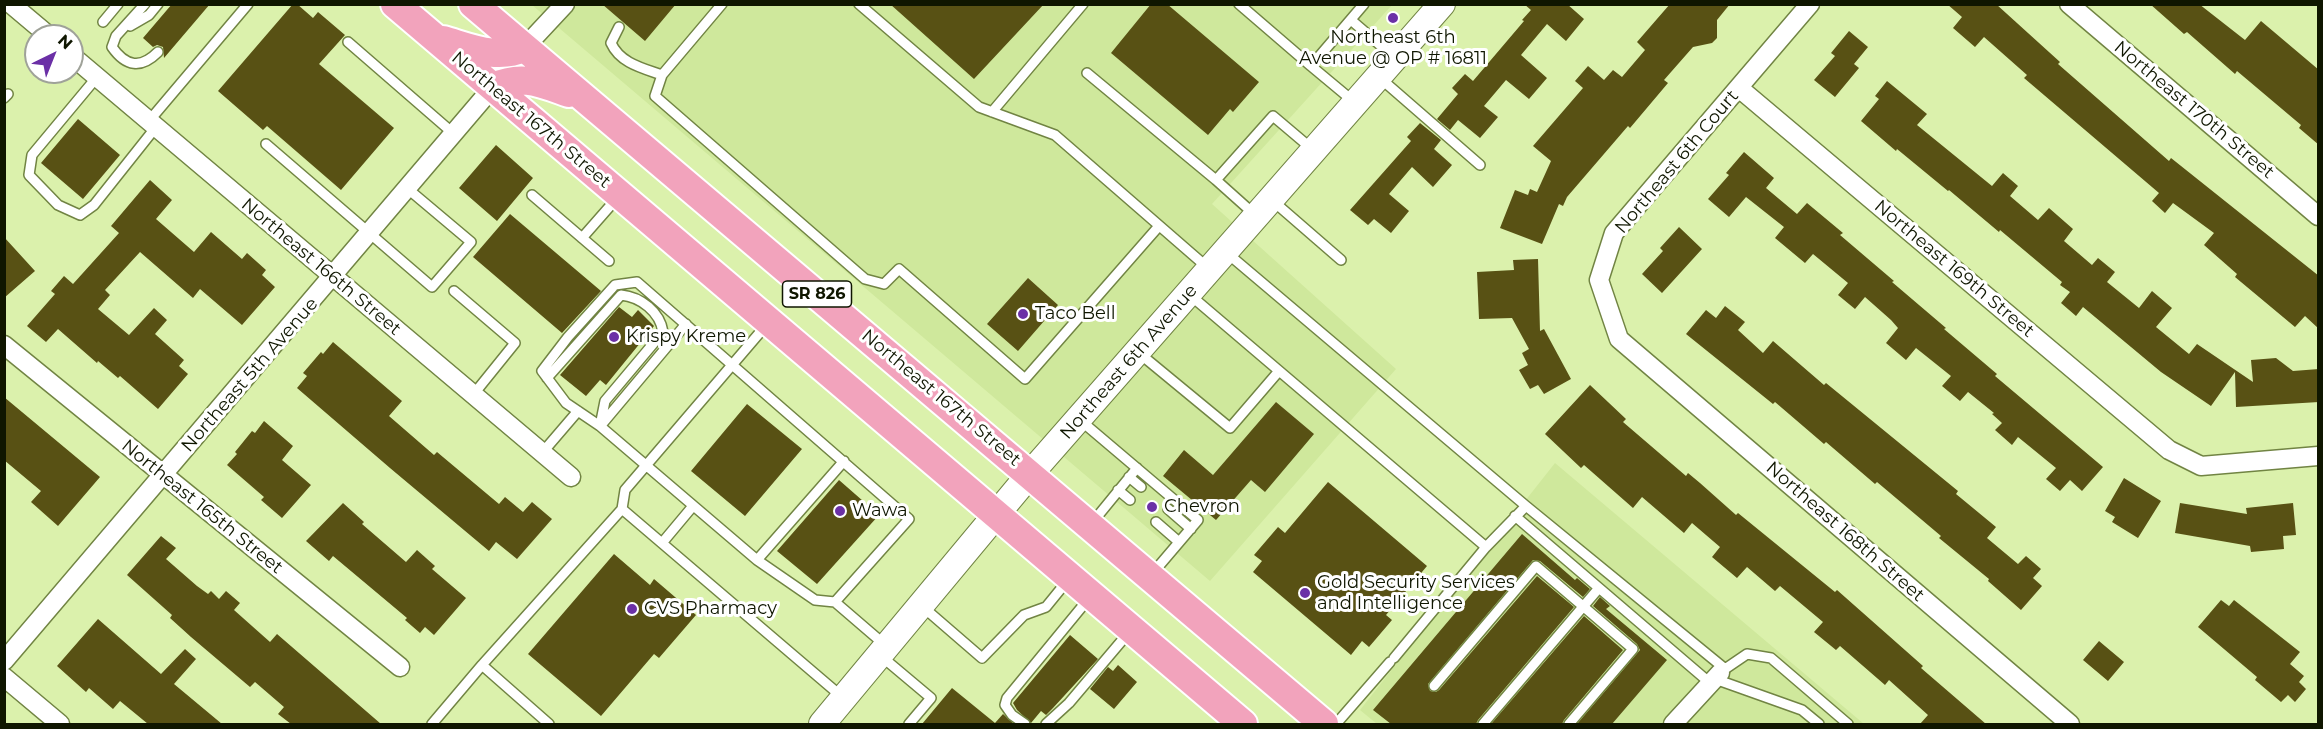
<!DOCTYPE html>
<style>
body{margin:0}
#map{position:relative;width:2323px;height:729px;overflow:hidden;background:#dbf1ac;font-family:Montserrat,sans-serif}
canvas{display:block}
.frame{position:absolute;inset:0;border:6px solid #0f1600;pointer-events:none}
.north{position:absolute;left:24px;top:24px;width:60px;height:60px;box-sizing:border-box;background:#fff;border:2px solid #9fa299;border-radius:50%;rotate:43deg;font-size:16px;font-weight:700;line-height:24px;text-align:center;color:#0f1600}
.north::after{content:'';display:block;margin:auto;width:21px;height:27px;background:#6b30a6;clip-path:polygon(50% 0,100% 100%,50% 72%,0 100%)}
</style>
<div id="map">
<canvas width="2323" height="729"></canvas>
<div class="frame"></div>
<div class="north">N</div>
</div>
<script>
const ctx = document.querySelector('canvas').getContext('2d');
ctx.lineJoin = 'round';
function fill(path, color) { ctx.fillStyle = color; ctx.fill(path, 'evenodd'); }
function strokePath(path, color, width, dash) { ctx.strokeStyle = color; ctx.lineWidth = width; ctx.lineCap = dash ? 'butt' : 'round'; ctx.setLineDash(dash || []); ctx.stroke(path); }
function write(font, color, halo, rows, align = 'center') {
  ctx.font = font + ' Montserrat,sans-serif'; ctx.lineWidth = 6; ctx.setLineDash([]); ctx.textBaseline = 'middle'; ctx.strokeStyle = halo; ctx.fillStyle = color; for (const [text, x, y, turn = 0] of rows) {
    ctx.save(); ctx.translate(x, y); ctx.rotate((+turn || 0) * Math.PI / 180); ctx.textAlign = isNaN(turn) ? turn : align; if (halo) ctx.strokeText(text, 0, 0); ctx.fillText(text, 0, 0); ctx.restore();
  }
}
const built = new Path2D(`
 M532,5H1392L1212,204L1396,369L1210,581Z
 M1555,463L1864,724H1377L1360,710Z`);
const building = new Path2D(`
 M172,4H210L164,58L163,47L157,45L153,47L143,38Z
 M293,4H297L313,18L318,12L345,35L319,64L394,128L341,190L267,126L263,130L218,91Z
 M602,4H676L645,41Z
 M890,4H1044L974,79Z
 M1151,4H1167L1259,82L1233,112L1230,109L1208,135L1111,53Z
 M1524,4H1567L1584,19L1566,41L1547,24L1521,55L1547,78L1529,99L1506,80L1484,106L1498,117L1480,138L1458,120L1450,130L1437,119L1458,94L1452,88L1465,74L1473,81L1524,21L1522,20L1531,10Z
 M1670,4H1730L1717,20V38L1712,43L1693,47L1664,80L1668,83L1630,128L1628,126L1567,197L1563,206L1559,204L1542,244L1500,228L1515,190L1528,195L1530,189L1537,192L1551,161L1533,146L1583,88L1575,81L1588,66L1604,80L1613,70L1622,77L1645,50L1637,42Z
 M1947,4H1996L2060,62L2058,64L2169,161L2171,158L2319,276V329L2305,316L2295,327L2235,277L2237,274L2204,245L2214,233L2173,203L2165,213L2152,201L2159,193L2024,78L2027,75L1984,37L1975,47L1953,28L1962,17Z
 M2150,4H2199L2245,40L2261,21L2319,70V145L2299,128L2301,125L2237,71L2235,74L2187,32L2184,34Z
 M1849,31L1868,47L1854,64L1859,68L1835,97L1814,80L1835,56L1831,53Z
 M1887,81L1927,114L1917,125L1992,186L2003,173L2018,186L2010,196L2038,220L2049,208L2073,229L2064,241L2092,265L2098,258L2115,272L2107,282L2139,308L2152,291L2172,308L2156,327L2189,354L2197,344L2253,382L2251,360L2276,358L2293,371L2319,369V402L2236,407L2235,372L2211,406L2161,372L2083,307L2076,316L2061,303L2070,292L2060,285L2062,282L2000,230L1999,232L1949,190L1948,191L1897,149L1896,151L1861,121L1879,99L1875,96Z
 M78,119L120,155L83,199L41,163Z
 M1420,123L1441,140L1434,149L1452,165L1433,187L1412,167L1389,194L1409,211L1391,233L1374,219L1368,225L1350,210L1411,141L1407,137Z
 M496,145L533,178L497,221L459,188Z
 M1744,152L1774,178L1766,188L1797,214L1807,203L1843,233L1840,235L1894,281L1892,282L1946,328L1944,329L1997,374L1995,376L2103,467L2082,491L2070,480L2060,491L2046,479L2056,468L2018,437L2012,445L1995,430L2002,423L1992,414L1994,413L1968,392L1960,401L1942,386L1951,376L1916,348L1906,360L1886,343L1898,328L1891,320L1865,297L1855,309L1838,295L1848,283L1813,254L1805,263L1775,238L1784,227L1746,197L1729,217L1708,199L1729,175L1726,173Z
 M150,180L172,200L156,219L194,252L211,232L242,259L247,253L266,270L262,275L275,287L242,325L200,289L193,298L140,252L105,290L110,295L98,309L129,335L154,308L167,320L155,334L184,360L179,366L188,374L158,409L120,376L118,378L98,361L97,363L58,329L46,342L27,326L55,294L51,291L64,276L73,284L119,233L111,226Z
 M510,214L601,291L562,333L473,257Z
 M1679,227L1702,249L1662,293L1642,274L1663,251L1660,248Z
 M4,237L35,271L4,298Z
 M1538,259L1540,331L1544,329L1571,379L1544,394L1538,385L1530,389L1519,370L1528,365L1522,353L1529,349L1512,318L1479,319L1477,272L1514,270L1513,260Z
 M1028,278L1058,305L1018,351L987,324Z
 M1725,306L1745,322L1738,330L1763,353L1773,341L1824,385L1826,383L1958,491L1956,494L1996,527L1987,538L2018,564L2026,556L2041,569L2033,578L2042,586L2021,610L1988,581L1989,579L1939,538L1941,536L1877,482L1875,484L1826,442L1824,444L1775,402L1773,404L1686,334L1706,310L1716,318Z
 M619,307L632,317L638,310L654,326L606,385L600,380L586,396L560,375Z
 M333,342L402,401L389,416L434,455L437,452L499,504L505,497L523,512L532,502L552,519L517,559L496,542L489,551L390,468L297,388L307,376L303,373L321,352L323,354Z
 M1590,385L1626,419L1623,422L1686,476L1688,473L1700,483L1736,515L1738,513L1835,592L1837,590L1923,666L1921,668L1986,724H1920L1928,715L1889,680L1885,685L1840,646L1836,650L1814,632L1823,622L1780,586L1775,591L1747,567L1737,578L1712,557L1720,547L1692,523L1684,533L1642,497L1633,508L1584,465L1581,468L1545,434Z
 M4,397L100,477L58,526L31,502L41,491L4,460Z
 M1276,402L1314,434L1265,492L1251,480L1216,520L1163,476L1184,450L1213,475Z
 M747,404L802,449L745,516L691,471Z
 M264,421L293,446L282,460L311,485L282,518L261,500L264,497L227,465L237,454L235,452L252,431L255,433Z
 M2124,478L2161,501L2138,538L2112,522L2115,517L2105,511Z
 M839,480L879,515L817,584L777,551Z
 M1328,482L1427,566L1386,615L1392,620L1375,640L1369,647L1362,641L1351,655L1253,572L1262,561L1254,555L1278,527L1285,533Z
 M343,503L364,522L362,524L406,562L417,550L435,566L432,569L466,598L434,635L425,627L420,633L405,620L407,618L333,556L329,561L306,541Z
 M2180,503L2247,514L2246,508L2293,503L2296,535L2283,536L2284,549L2251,552L2250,546L2175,533Z
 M1522,534L1575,580L1577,578L1590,589L1583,597L1540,561L1533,560L1428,684L1430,691L1436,692L1439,690L1537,576L1574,607L1478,720L1476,724H1391L1373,710Z
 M161,536L176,548L166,559L197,586L208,594L211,591L219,599L226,591L240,603L234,610L270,642L277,634L381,724H291L278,714L284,707L255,682L250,687L191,637L170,618L172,615L127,575Z
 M614,554L650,585L654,579L696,615L659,658L654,654L601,716L528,654Z
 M1600,597L1610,606L1606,609L1667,660L1612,724H1577L1640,650L1637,644L1593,606Z
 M2221,600L2229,606L2234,600L2300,652L2290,664L2304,676L2299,682L2306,689L2295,702L2288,695L2281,702L2255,680L2257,677L2198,627Z
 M1584,616L1623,650L1564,720L1562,724H1491Z
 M98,619L161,674L185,649L196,659L174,684L222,724H148L120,701L113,709L89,688L86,692L57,666Z
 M1070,635L1098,659L1053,708L1046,715L1041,711L1031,723L1017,710L1013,703Z
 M2099,641L2124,662L2108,681L2083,660Z
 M1118,665L1137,682L1114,709L1090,689L1108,667L1113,671Z
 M952,688L995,723L1003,714L1014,724H922Z`);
const lane = new Path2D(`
 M145,4L116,36L112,47C126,67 141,69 158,52
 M722,4L662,75L655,96L865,279L884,284L899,269L1025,379L1159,226
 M859,4L979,107L1055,135L1208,268
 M1239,4L1311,66L1364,4
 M1351,20L1394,57
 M103,22L118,4
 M130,26L149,15L158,4
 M619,27L611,43C620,63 642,68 662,75
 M348,42L454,134
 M1311,66L1353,101
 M1087,73L1216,180
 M97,77L32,155L29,175L58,205L80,215L94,205L156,127
 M1380,78L1480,165
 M4,98L8,94
 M992,112L1083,4
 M149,121L248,4
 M266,144L432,287L471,242L408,189
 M532,195L609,261
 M1273,201L1341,260
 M1254,214L1216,180L1273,116L1312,149
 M582,238L618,197
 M1227,253L1526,506L1724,668
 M454,291L515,343L473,395
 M1190,295L1486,547L1526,506
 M1139,353L1230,428L1279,371
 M547,378L621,295C641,297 660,312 663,332L605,401L600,426
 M1080,420L1198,520L1152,574
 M602,424L686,324
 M542,453L578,411
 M1129,477L1141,487
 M1118,490L1130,500
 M622,509L841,696
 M1168,509L1191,529
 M1515,516L1710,683
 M1156,522L1179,542
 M1092,523L1137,468
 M662,543L693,506
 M757,560L844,461
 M835,602L909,519L637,282L615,285L568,337L542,371L566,403L600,426L757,560L815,600L835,602L885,645
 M923,607L982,658L1024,615L1046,607L1068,580
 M881,656L931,698L909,724
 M1394,658L1486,547
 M482,665L549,724
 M1722,671L1747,654L1771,658L1848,724
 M1715,679L1802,710L1819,724
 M1434,686L1536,566L1633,649L1569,724
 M432,724L482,665L622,509L625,490L768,323
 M1025,724L1012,715L1005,705L1007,698L1090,597
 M1046,724L1069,703L1130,631
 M1336,724L1390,662
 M1483,724L1599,588`);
const street = new Path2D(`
 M11,4L49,36
 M1810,4L1614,233L1599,280L1619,339L2070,724
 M2069,4L2318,216
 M524,48L565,4
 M72,56L571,477
 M1739,88L2169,450L2201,466L2318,456
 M4,345L400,667
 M4,661L493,87
 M4,677L60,724
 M1673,724L1720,673`);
const secondary = new Path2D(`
 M822,724L1030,474L1442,4`);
const primary = new Path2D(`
 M395,4L1243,724
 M473,4L1324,724
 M443,40C471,48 497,60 524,48
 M493,87C523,74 540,83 569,93`);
const markers = [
 [1393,18,6,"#6b30a6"],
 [1023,314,6,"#6b30a6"],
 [614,337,6,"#6b30a6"],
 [1152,507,6,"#6b30a6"],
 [840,511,6,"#6b30a6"],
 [1305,593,6,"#6b30a6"],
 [632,609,6,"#6b30a6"]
];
const shields = [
 [817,294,69]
];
const shieldNames = [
 ["SR 826",817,294]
];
const poiNames = [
 ["Northeast 6th",1393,38,"center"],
 ["Avenue @ OP # 16811",1393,59,"center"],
 ["Taco Bell",1035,314],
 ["Krispy Kreme",626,337],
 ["Chevron",1164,507],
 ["Wawa",852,511],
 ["Gold Security Services",1317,583],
 ["and Intelligence",1317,604],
 ["CVS Pharmacy",644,609]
];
const streetNames = [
 ["Northeast 170th Street",2194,110,40],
 ["Northeast 167th Street",531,120,40],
 ["Northeast 6th Court",1677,162,-50],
 ["Northeast 166th Street",321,267,40],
 ["Northeast 169th Street",1954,269,40],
 ["Northeast 6th Avenue",1129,362,-49],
 ["Northeast 5th Avenue",250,375,-49],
 ["Northeast 167th Street",941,398,40],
 ["Northeast 165th Street",202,507,39],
 ["Northeast 168th Street",1845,532,41]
];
fill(built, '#cfe89c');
fill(building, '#585114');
strokePath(lane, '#718443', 12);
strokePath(street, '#718443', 21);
strokePath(secondary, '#718443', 28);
strokePath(primary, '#fff', 32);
strokePath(lane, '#fff', 9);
strokePath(street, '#fff', 18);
strokePath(secondary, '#fff', 26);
strokePath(primary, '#f2a3bc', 28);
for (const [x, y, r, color] of markers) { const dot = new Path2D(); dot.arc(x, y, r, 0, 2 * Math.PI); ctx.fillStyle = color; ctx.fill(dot); strokePath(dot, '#fff', 2); }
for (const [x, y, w] of shields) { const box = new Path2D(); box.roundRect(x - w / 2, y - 13, w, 26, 4.5); ctx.fillStyle = '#fff'; ctx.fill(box); strokePath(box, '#0f1600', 1.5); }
write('bold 16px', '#0f1600', null, shieldNames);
write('18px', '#0f1600', '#fff', poiNames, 'left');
write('18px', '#0f1600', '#fff', streetNames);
</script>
